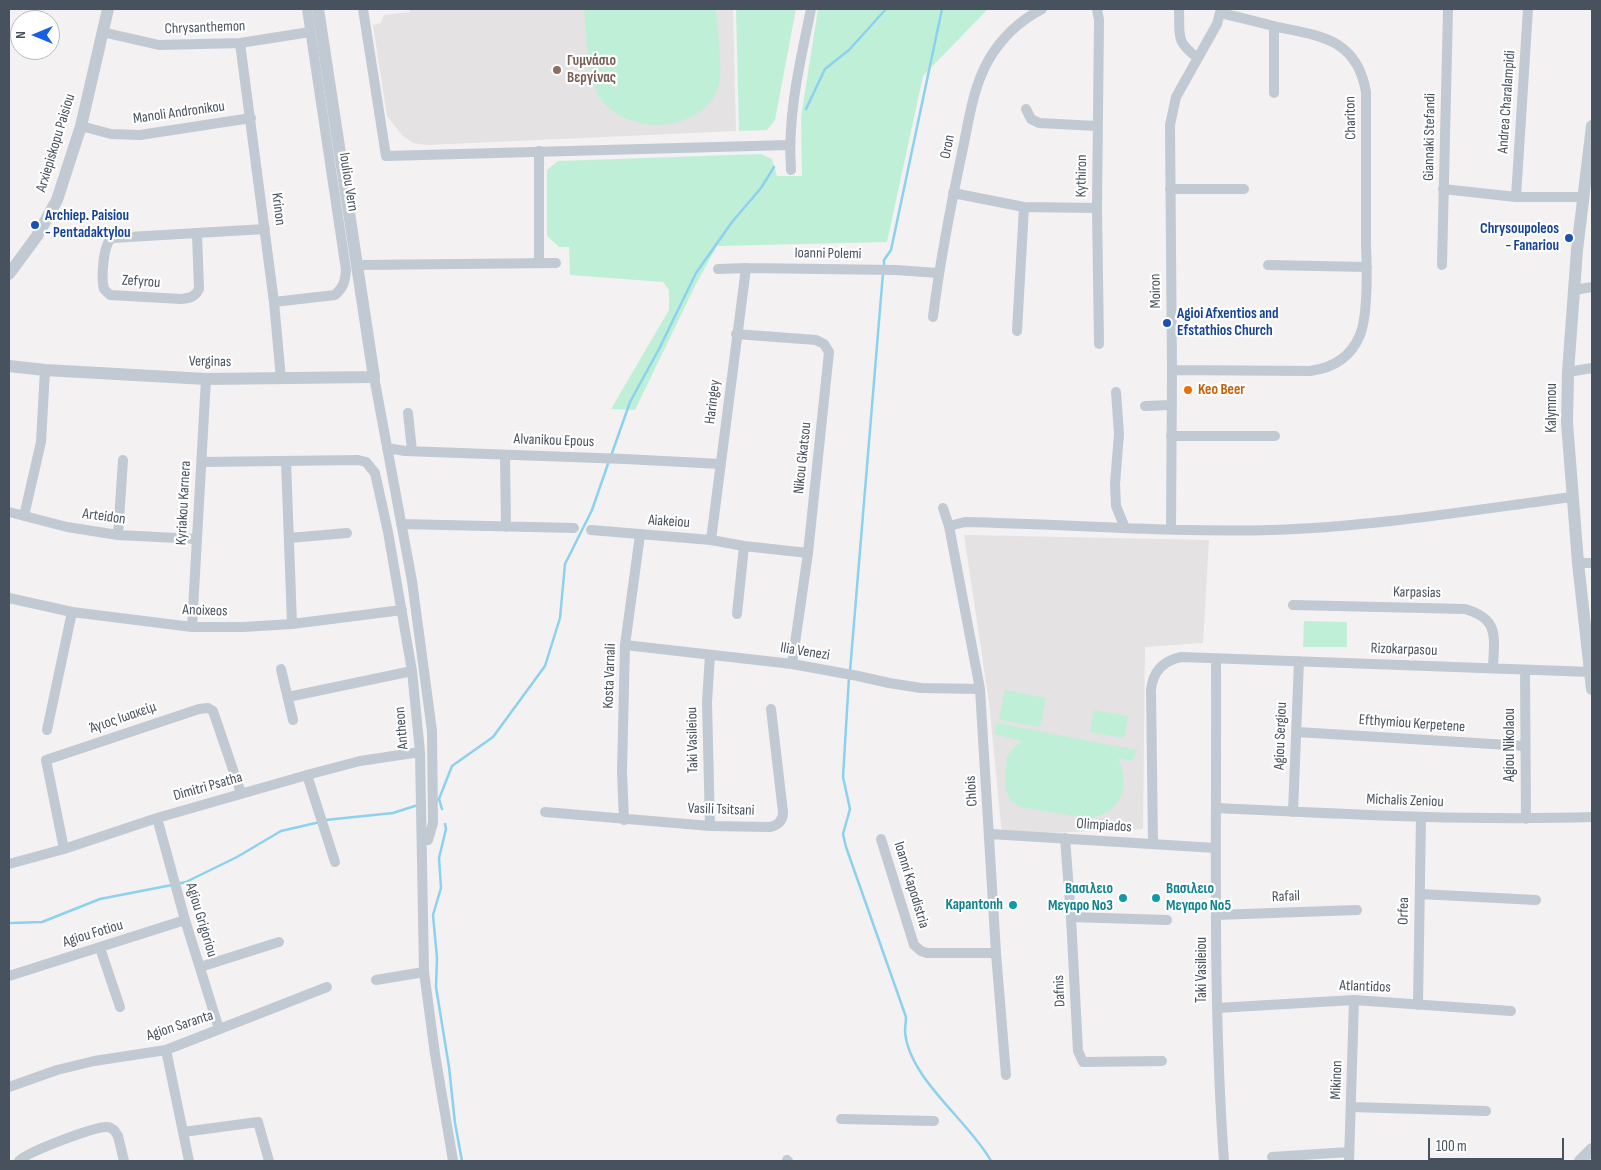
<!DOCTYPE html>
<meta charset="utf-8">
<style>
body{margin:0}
#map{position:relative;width:1601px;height:1170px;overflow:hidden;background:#f3f1f1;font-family:"Sofia Sans Condensed",sans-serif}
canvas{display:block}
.frame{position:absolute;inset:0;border:10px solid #48525f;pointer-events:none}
.north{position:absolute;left:10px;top:10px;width:50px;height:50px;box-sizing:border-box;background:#fff;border:1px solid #b6babf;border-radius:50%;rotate:270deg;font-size:14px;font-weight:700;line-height:20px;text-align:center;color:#48525f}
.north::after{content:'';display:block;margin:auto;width:18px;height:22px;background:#165fe7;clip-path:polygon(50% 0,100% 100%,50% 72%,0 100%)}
.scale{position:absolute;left:1428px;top:1138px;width:136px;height:22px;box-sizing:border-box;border:2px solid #48525f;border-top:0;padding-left:6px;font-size:15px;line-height:18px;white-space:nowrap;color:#48525f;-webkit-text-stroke:4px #fff;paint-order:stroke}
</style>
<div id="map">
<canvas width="1601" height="1170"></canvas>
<div class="frame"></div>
<div class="north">N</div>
<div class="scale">100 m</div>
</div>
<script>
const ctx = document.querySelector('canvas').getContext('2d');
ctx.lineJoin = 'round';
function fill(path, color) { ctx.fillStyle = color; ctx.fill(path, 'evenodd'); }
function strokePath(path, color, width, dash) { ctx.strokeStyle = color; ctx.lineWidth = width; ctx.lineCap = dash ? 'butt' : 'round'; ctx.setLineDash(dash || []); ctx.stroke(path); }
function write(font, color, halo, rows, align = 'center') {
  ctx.font = font + ' "Sofia Sans Condensed",sans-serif'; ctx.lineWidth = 4.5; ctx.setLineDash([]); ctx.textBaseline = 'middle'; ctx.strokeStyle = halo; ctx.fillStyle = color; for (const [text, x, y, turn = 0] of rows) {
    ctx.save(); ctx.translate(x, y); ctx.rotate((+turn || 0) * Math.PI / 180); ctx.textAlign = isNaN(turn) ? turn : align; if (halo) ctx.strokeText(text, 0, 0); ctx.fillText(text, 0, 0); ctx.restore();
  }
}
const education = new Path2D(`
 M410,9H733L736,131L427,145L413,143L402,135L387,116L373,25L381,23L384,15L410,12Z
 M964,535L1209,540L1203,643L1145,647L1143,829L1002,835L989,702Z`);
const green = new Path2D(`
 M584,9H716C717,29 724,71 718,88C700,133 631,136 602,101C586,81 587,34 584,9Z
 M736,9H796L775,120L767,130L739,131Z
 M818,9H988L923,76L887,242L717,246L696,284L635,410L611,409L669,310V290L663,282L570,275L569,247H559L547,236V170L558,161L761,154L772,159L777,176H802L801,117Z
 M1304,621L1347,622V647H1303Z
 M1005,690L1046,698L1040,727L999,720Z
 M1094,710L1128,716L1124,738L1090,732Z
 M996,723L1137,750L1133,761L1118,758C1132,787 1121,815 1087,818L1020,807L1011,801L1005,788V778L1007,756L1021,741L995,734Z`);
const stream = new Path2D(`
 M806,109L825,69L849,50L886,9
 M884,268V260L891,250L942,9
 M611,456L630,402L659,349L696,273L732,222L761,188L774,167
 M850,671L883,273
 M849,677L843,777L850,809L843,834L846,847L906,1017C906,1022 905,1027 905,1032C909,1079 969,1121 991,1161
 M439,799L442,809
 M435,800L439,799L452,766L493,737L545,666L560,618L565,564L592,510L609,461
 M325,820L393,813L418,805
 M445,824L446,829L439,858L441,888L433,915L437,958L436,987L449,1067L455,1123L462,1161
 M177,884L186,882L237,857L281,831L320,822
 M11,923L42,922L100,899L172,885`);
const minor = new Path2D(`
 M363,9L386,156L789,145
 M1097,9L1099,20L1097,208L1099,344
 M1179,9C1180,35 1175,42 1198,58
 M102,32L159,45L240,43L310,32
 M240,43L274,302L281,379
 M1274,93V26
 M1026,109L1031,119L1039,123L1097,126
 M81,126L111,134L140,135L251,118
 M791,170C787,116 800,62 811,9
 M1170,189H1244
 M1443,189L1516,197H1583
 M953,193L1024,207L1097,208
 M1516,197L1528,9
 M197,234L199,289C195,297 190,298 181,299L110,295L104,289C101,278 103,244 112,238L265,229
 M539,263V151
 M358,265L556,263
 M1268,265L1367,267
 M1442,265L1448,9
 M718,269L746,268L896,270L938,273
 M1574,290L1592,287
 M274,302L335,295C344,287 345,281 346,270L307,9
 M933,317C940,260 951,204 963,148C969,119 973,88 988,61C1001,38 1019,21 1042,9
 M1017,331L1024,207
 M736,334L816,340L824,344L829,352L808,553L792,664
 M1172,370L1310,371C1333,368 1351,357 1360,335C1368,315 1367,268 1366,244C1366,194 1366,143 1366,92C1357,39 1321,36 1277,27C1257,22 1239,17 1220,13
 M1568,372L1592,368
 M374,377L412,581L432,731L433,823L428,840
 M1116,392L1119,434L1115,484L1116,506L1125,528
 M1145,406L1171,405
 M408,413L412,451
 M1171,436H1275
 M387,448L405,451L625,459L721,464
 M505,455L506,527
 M286,461L292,624
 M202,462L358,460L366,462L375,473L388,532L412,671L420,752L424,972L435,1054L453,1161
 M943,508L949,526L980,689L996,953L1006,1075
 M9,512L67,527L118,535L197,539
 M24,516L41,442L45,370
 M401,524L574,528
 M949,526L965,522C1067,524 1170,533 1272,530C1372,527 1473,510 1572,497
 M1171,529L1172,370L1170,125L1176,97L1217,24L1221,9
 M591,530L711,540L744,546L808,553
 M118,535L123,460
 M289,538L347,533
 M711,540L746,268
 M1578,563H1592
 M9,598L72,612L192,627H243L292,624L402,610
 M1293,605L1465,609C1500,619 1494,637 1493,668
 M737,614L744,546
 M192,627L206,379
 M625,645L792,664L858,676L889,683L921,688L980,689
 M1216,659C1217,826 1212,994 1224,1161
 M281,669L293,720
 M1525,670L1526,819
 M288,697L412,671
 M47,730L72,612
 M1297,732L1525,746
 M307,775L335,862
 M1217,808C1342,814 1467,821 1592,817
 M545,812L710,826L770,827C779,825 783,820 783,812L771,709
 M1293,812L1299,661
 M157,818L185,920L219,1029
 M624,820L622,771L625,645L640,535
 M710,826L707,702L710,655
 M990,834L1216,848
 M1065,838L1071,917L1078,1051L1083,1062L1162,1061
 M881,839L914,945L921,951L927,953H996
 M1153,844L1151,690C1153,671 1163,661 1181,657L1591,672
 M64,849L46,760L199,709L208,708L213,711L241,793
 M9,864L64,849L157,818L307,775L360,761L420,752
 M1420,894L1536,900
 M1216,915L1357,910
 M1071,917L1167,920
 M100,948L120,1007
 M200,967L279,942
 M9,976L185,920
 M376,980L424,972
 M1418,1005L1421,817
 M1217,1008L1354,1000L1511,1011
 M166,1050L189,1161
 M9,1087L57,1070L94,1061L166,1050L327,987
 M1351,1107L1486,1111
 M841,1119L934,1121
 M183,1132L258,1122L269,1161
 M1272,1157L1349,1152
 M787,1160L788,1161
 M19,1161C27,1152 93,1127 107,1127C111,1127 110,1128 114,1130L118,1136L124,1161
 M1349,1161L1354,1000`);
const tertiary = new Path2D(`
 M1592,126L1577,250L1568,372L1567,423L1578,563L1592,689
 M9,274L37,236L57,200L81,126L108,9
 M9,366L45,370L206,379L374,377L318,9
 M1580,1161L1592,1149`);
const markers = [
 [557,70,5,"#8d6e63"],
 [35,225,5,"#1a4fb4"],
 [1569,238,5,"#1a4fb4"],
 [1167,323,5,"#1a4fb4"],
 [1188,390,5,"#e8710a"],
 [1123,898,5,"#0f9aa8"],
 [1156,898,5,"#0f9aa8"],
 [1013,905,5,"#0f9aa8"]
];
const streetNames = [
 ["Chrysanthemon",205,28,-2],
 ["Andrea Charalampidi",1507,102,-86],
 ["Manoli Andronikou",179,113,-8],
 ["Chariton",1351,118,-91],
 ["Giannaki Stefandi",1430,137,-89],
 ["Arxiepiskopu Paisiou",56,143,-73],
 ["Oron",948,147,-78],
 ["Kythiron",1082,176,-89],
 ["Iouliou Vern",348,182,81],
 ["Krinon",278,209,83],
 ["Ioanni Polemi",828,254,1],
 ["Zefyrou",141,282,4],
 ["Moiron",1156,291,-91],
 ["Verginas",210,362,1],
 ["Haringey",713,402,-83],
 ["Kalymnou",1552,408,-90],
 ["Alvanikou Epous",554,441,2],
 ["Nikou Gkatsou",803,458,-84],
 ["Kyriakou Karnera",184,503,-87],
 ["Arteidon",104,517,8],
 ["Aiakeiou",669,522,4],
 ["Karpasias",1417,593,1],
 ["Anoixeos",205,611,2],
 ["Rizokarpasou",1404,650,2],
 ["Ilia Venezi",805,652,9],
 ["Kosta Varnali",610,676,-88],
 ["Άγιος Ιωακείμ",123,718,-19],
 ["Efthymiou Kerpetene",1412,724,4],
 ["Antheon",402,728,-95],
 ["Agiou Sergiou",1281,736,-88],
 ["Taki Vasileiou",693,740,-91],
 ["Agiou Nikolaou",1510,745,-90],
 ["Dimitri Psatha",208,787,-16],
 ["Chlois",972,791,-94],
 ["Michalis Zeniou",1405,801,2],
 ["Vasili Tsitsani",721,810,2],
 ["Olimpiados",1104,826,4],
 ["Ioanni Kapodistria",911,885,73],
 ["Rafail",1286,897,-2],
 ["Orfea",1404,911,-89],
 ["Agiou Grigoriou",201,920,73],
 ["Agiou Fotiou",93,934,-17],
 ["Taki Vasileiou",1202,970,-90],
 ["Atlantidos",1365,987,2],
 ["Dafnis",1060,991,-93],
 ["Agion Saranta",180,1026,-18],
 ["Mikinon",1337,1080,-88]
];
const educationNames = [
 ["Γυμνάσιο",567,61],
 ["Βεργίνας",567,78]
];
const transitNames = [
 ["Archiep. Paisiou",45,216],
 ["- Pentadaktylou",45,233],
 ["Chrysoupoleos",1559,229,"right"],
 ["- Fanariou",1559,246,"right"],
 ["Agioi Afxentios and",1177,314],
 ["Efstathios Church",1177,331]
];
const foodNames = [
 ["Keo Beer",1198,390]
];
const cultureNames = [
 ["Βασιλειο",1113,889],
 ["Μεγαρο Νο3",1113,906],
 ["Βασιλειο",1166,889,"left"],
 ["Μεγαρο Νο5",1166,906,"left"],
 ["Kapantonh",1003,905]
];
fill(education, '#e4e2e3');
fill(green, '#bff0d7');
strokePath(stream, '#8cd1ee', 2.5);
strokePath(minor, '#c1c9d2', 10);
strokePath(tertiary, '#c1c9d2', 12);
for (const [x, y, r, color] of markers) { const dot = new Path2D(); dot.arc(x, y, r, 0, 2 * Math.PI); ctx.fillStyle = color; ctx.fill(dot); strokePath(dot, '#fff', 2); }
write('15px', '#48525f', '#fff', streetNames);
write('bold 15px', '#785e54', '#fff', educationNames, 'left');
write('bold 15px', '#164399', '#fff', transitNames, 'left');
write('bold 15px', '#c56008', '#fff', foodNames, 'left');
write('bold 15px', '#0d838f', '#fff', cultureNames, 'right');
</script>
